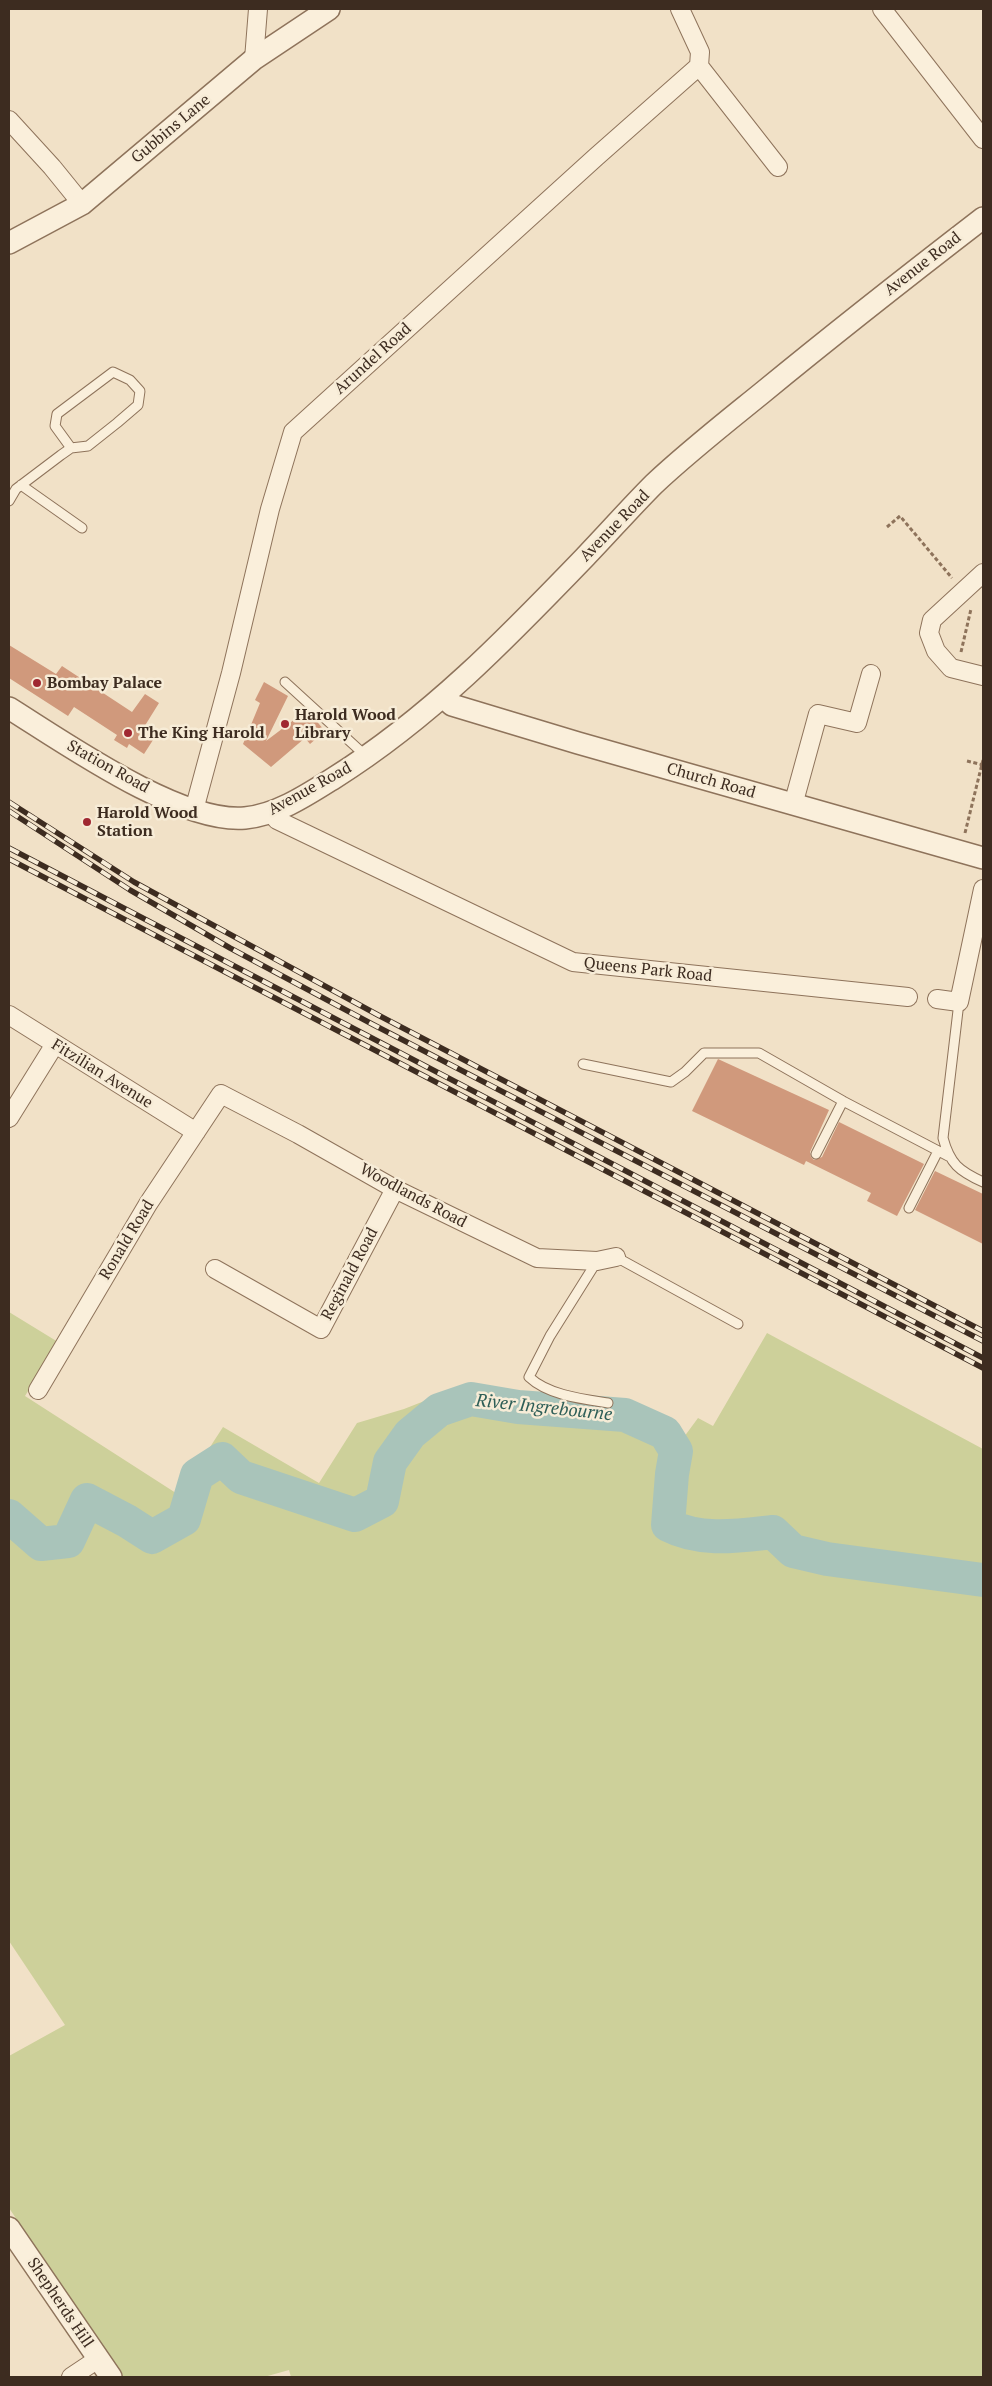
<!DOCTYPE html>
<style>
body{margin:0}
#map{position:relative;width:992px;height:2386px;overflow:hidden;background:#f1e1c7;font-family:"PT Serif",serif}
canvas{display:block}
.frame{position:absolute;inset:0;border:10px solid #3d2c20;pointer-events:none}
</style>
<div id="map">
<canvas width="992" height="2386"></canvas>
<div class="frame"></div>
</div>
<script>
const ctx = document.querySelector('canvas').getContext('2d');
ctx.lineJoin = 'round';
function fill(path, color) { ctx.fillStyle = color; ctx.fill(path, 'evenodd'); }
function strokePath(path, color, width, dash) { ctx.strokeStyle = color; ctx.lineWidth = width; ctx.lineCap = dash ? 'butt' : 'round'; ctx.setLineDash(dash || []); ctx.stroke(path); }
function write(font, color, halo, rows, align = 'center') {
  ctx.font = font + ' "PT Serif",serif'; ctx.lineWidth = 5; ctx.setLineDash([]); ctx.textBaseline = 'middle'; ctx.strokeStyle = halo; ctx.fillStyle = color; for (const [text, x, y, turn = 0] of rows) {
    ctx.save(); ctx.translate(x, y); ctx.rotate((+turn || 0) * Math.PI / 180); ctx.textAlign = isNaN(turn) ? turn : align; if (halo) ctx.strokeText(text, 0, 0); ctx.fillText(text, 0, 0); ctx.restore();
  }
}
const green = new Path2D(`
 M9,1312L58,1342L25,1396L179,1495L223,1427L319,1483L357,1423L404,1409L470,1383L636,1412L666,1423L684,1437L698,1418L713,1426L767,1333L983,1449V2377H291L289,2370L264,2377H110L68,2295L9,2208V2056L65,2025L9,1941Z`);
const river = new Path2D(`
 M9,1516L41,1544L68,1541L87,1500L127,1521L152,1537L184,1519L197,1475L222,1459L241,1477L355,1515L382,1501L390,1462L410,1434L439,1410L471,1399L518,1407L625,1415L665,1433L676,1451L672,1474L668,1525C701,1542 737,1536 773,1532L793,1551L827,1559L983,1580`);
const building = new Path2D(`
 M9,645L56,674L62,666L132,712L145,694L159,703L141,732L153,740L144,754L129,744L127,748L114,740L117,735L74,707L68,716L9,678Z
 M264,682L288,696L266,741L307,710L325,731L310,744L305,738L271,767L243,744L260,703L255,700Z
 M718,1059L829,1110L810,1152L811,1157L814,1160L822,1157L839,1122L924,1164L897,1216L867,1201L871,1193L806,1161L804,1165L692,1111Z
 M935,1171L983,1194V1244L915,1210Z`);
const path = new Path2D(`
 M887,527L900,516L952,578
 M961,652L971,609
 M967,761L983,765
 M965,833L983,760`);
const service = new Path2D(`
 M21,485L82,528
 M9,501L16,489L61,455L71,448L88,446L117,423L138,405L140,391L130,380L113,372L57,414L55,426L71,448
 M285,682L367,757
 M959,1002L943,1138C950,1164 959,1171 983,1182
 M583,1064L671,1082L685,1072L704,1053H759L843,1101L948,1156
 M816,1154L843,1101
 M909,1208L938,1151
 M616,1257L738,1324
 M597,1261L550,1336L529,1377C548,1395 582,1399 608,1403`);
const minor = new Path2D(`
 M882,9L983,139
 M254,59L258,9
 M699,66L778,167
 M9,120L52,167L82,204
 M983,573L932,620L929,633L936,651L951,668L983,676
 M793,805L818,714L857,723L871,674
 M194,810L231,673L270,509L293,432L596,157L699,66L700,52L680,9
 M272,813L277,820L573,962L908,997
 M937,999L959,1002L983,889
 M9,1015L196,1132
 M9,1118L55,1044
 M215,1269L321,1329L395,1189
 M38,1390L148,1204L221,1094L298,1134L395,1189L537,1258L597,1261L616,1257
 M71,2377L98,2359`);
const tertiary = new Path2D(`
 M9,243L82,204L254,59L329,9
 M443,697L452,705L578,743L983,858
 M9,708C65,743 180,824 245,818C277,815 307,795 334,778C431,717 507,638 586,556C609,532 631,507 654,484C688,452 725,423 762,393C835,333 909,275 983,218
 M9,2228L111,2377`);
const rail = new Path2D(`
 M9,802L134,882L378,1015L983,1331
 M9,811L130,890L230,948L372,1024L983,1341
 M9,848L983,1358
 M9,859L983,1368`);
const markers = [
 [37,683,5,"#a02831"],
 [285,724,5,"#a02831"],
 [128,733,5,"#a02831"],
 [87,822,5,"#a02831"]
];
const streetNames = [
 ["Gubbins Lane",171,129,-40],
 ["Avenue Road",923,264,-38],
 ["Arundel Road",373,359,-42],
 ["Avenue Road",615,526,-46],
 ["Station Road",108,767,29],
 ["Church Road",711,781,16],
 ["Avenue Road",310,789,-29],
 ["Queens Park Road",648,970,6],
 ["Fitzilian Avenue",102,1074,32],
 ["Woodlands Road",413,1196,28],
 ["Ronald Road",127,1240,-59],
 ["Reginald Road",350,1274,-62],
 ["Shepherds Hill",60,2303,56]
];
const poiNames = [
 ["Bombay Palace",47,683],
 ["Harold Wood",295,715],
 ["Library",295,733],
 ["The King Harold",138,733],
 ["Harold Wood",97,813],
 ["Station",97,831]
];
const waterNames = [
 ["River Ingrebourne",544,1408,6]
];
fill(green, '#cdd09a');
strokePath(river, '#a9c4ba', 34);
fill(building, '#d0997c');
strokePath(service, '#8e735b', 11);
strokePath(minor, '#8e735b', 20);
strokePath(tertiary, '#8e735b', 24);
strokePath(path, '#8e735b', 3, [4, 2.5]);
strokePath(service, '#faefdb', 9);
strokePath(minor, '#faefdb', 18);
strokePath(tertiary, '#faefdb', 21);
strokePath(rail, '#3d2c20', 5.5);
strokePath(rail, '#f7ecd7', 4, [11]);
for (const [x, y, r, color] of markers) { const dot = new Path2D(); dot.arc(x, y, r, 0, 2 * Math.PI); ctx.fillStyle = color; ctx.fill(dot); strokePath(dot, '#f7ecd7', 2); }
write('16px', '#3d2c20', '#f7ecd7', streetNames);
write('bold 16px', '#3d2c20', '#f7ecd7', poiNames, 'left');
write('italic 18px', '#2e5e57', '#f7ecd7', waterNames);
</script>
